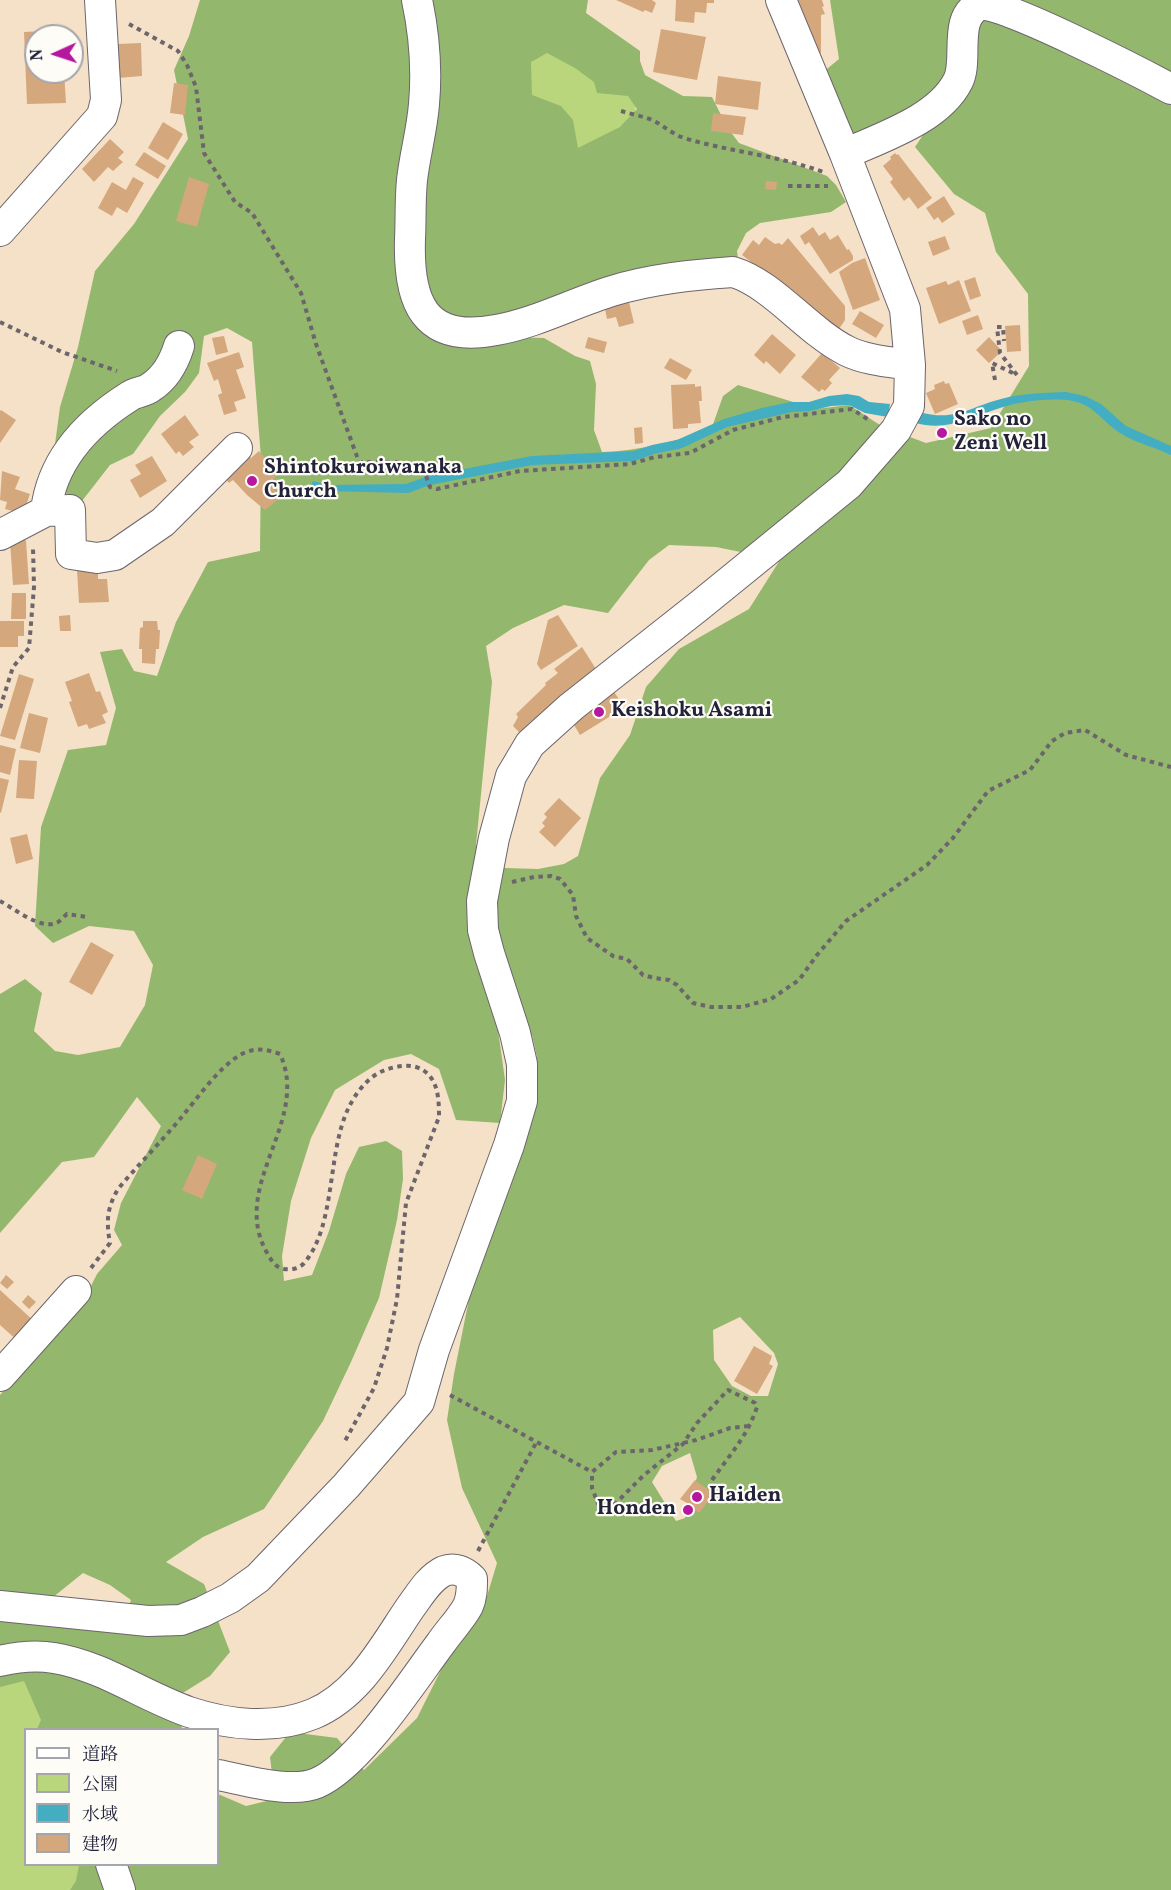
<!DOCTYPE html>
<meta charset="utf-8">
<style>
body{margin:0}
#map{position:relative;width:1171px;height:1890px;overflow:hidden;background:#f5e1c7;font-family:Vollkorn,"Noto Serif JP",serif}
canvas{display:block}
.legend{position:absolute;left:24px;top:1728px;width:195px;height:138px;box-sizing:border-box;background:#fdfcf7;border:2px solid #a5a5ac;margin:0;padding:8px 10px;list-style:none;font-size:18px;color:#22223b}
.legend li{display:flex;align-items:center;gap:12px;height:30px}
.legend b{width:30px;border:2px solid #a5a5ac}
.north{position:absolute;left:24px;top:24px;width:60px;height:60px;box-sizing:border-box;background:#fdfcf7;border:2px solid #a5a5ac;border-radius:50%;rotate:267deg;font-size:16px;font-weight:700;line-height:24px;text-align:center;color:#22223b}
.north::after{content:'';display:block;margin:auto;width:21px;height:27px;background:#b5179e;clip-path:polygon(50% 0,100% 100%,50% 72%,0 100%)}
</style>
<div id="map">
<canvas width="1171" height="1890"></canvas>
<ul class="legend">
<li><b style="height:8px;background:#fff"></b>道路</li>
<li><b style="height:16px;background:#bad67c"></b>公園</li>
<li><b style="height:16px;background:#43adc2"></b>水域</li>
<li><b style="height:16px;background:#d5a77d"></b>建物</li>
</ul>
<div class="north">N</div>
</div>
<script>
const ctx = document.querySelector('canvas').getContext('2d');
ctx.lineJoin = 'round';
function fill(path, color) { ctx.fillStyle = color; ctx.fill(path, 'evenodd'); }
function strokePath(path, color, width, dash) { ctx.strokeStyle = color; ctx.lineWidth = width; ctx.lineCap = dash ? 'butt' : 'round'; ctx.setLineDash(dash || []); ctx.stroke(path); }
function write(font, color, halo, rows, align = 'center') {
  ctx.font = font + ' Vollkorn,serif'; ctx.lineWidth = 4.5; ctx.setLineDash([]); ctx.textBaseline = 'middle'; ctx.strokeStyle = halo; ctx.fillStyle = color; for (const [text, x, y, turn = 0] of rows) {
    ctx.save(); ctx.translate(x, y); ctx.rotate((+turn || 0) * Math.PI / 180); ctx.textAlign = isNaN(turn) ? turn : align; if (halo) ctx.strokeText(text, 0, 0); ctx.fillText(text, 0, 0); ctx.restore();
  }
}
const green = new Path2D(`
 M546,47L636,100L633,149L575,155L537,105L526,86V59Z
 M35,1677L79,1729L26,1730V1864L107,1865L84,1890H0V1682Z`);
const forest = new Path2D(`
 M200,0H588L586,13L640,51V61L645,75L683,96L712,97L727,127L739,143L827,176L836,185L846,202L831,212L760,223L746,233L737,251L738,259L510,337L544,338L575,356L590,361L596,384L594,430L602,452C640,451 674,441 711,430L723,396L738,385L816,409L849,405L883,427L926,443L991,428L1029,366L1028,294L996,252L985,213L954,194L915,147L935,117L853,140L822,73L839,59L830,0H1171V1890H70L76,1881L79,1865L218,1864V1794L246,1806L275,1799L270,1757L290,1732L337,1738L364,1770L417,1718L449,1654L484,1606L497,1563L462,1488L447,1420L454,1374L474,1274L529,1127L537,1081V1057L532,1035L496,1016L505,1080L500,1123L456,1120L439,1069L411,1054L384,1060L335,1090L311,1138L291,1201L282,1256L284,1281L312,1275L329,1231L346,1174L359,1147L386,1141L402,1151L403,1179L397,1220L379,1298L351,1362L323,1421L264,1509L203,1537L166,1562L204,1584L230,1652L210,1676L178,1696L182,1729H37L41,1720L24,1681L0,1687V1395L86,1296L97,1274L122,1245L114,1230L121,1203L161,1126L137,1097L94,1157L62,1162L0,1233V994L25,979L42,993L34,1031L55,1051L78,1055L120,1047L145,1005L153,965L134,931L89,926L53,943L35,926L41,827L68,750L106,745L116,708L100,652L122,649L134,671L157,676L176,622L208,562L260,551L261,458L252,342L227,328L204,336L199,373L185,392L160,416L133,454L110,465L82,501L61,491L53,459L60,407L78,347L95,271L134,224L188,139L174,70L189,36ZM547,53L575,68L594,82L597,93L628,96L637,109L620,127L578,148L573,120L561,106L532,95L531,62ZM669,545L716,547L780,560L749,609L679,649L646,687L630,735L600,778L578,856L564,864L538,869L505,868L476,845L492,682L486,646L513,628L564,605L608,613L649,560ZM740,1317L774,1353L778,1364L768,1396H751L732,1386L714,1360L713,1330ZM690,1453L697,1477L685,1518L676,1521L652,1482L662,1466ZM83,1573L110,1585L131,1600L120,1631L47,1602Z`);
const water = new Path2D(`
 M1066,392L1085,396L1101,404L1126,426L1171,446V455C1155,447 1135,443 1120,433C1100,420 1095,404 1068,400C1049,398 1018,401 1000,408C972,417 946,432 916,423L919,412C956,422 969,407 1001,399C1022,393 1044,393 1066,392Z
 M847,394L859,396L869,402L890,404L888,417L865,413L849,405L831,406L810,411L792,412L727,427L682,448L654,454L634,461L532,465L430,485L408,493L326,491L310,487L313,481L328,485L406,484L428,476L532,456L634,451L652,445L677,440L724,419L762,408L790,402H809L829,396Z`);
const building = new Path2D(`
 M616,0H652L656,3L652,13L645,10L643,12Z
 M676,0H714V3H707L706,13L695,12L694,23L675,21Z
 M791,0H822L824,6L822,7L825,14L821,15V53L815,55Z
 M661,29L706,37L697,80L653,72Z
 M63,30V36H36V72H64L66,103L27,104L24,32Z
 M141,43L142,76L118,78L117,44Z
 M718,76L761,82L758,110L715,104Z
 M174,83L188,85L185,115L170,113Z
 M713,113L746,117L743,135L711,131Z
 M163,122L183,134L168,160L148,148Z
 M110,139L124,152L118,158L123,162L113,171L108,167L94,182L82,169Z
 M144,152L166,166L158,179L135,165Z
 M895,153L897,155L898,154L932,198L918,209L909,197L904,201L890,182L893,179L883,166L891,159L890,157Z
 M133,177L144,183L127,213L117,207L112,216L98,208L112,182L126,190Z
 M189,177L209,184L197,227L176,221Z
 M766,181L777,182L776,190L765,189Z
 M944,196L955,214L942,223L938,217L934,220L926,208Z
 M813,227L819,236L825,232L830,240L838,235L847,250L849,249L853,256V260L830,274L809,242L805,245L800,236Z
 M945,236L950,249L933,256L928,242Z
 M765,237L775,244L779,243L782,245L788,238L845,306V320L839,329L742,255L753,240L759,245Z
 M865,258L880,300L853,310L839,272L852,263Z
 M975,277L981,296L970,300L964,281Z
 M959,280L971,311L939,324L926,288L946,281L948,285Z
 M628,298L634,323L619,327L616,317L607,319L604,304Z
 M860,311L884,325L876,338L852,324Z
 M978,315L983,329L967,335L962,321Z
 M1020,325L1021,351L1007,352L1005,326Z
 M772,334L796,355L780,374L766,361L764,364L754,355Z
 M224,336L228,352L216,355L212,338Z
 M588,337L607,342L604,353L585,348Z
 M989,337L1002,351L989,363L976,350Z
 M239,352L244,367L236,370L246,398L234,402L237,411L224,415L218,395L222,393L218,379L214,381L207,363Z
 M822,353L840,368L829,380L832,383L825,391L822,389L819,392L801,377Z
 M670,358L692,370L686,380L664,368Z
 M944,381L945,384L949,383L958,404L935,414L926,393L935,389L934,385Z
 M695,384V387L701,386L702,401H699L701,423L688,424V428L673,429L671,385Z
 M1,410L16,420L0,443V411Z
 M185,415L199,435L189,442L194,447L183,456L179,451L176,454L161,434Z
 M642,427L643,443L635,444L634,428Z
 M244,451L251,458L259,451L279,474L269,483L281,497L265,510L247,495L233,480L229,483L220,473Z
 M152,456L167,481L140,498L130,480L141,474L135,465Z
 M2,471L20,477L15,489L30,494L23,514L5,509L7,502L0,500Z
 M21,536L26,541L29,584L13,585L10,541Z
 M98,569V579H107L109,602L79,603L77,570Z
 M12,593H26V619H11Z
 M70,615L71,631H60L59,616Z
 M558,615L578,646L541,670L537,664L548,620Z
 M0,621H24V636H18V647H0Z
 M143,621H157L158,630H160L159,649H156L155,664L142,663V649H139L140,628L143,627Z
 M582,647L596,669L523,736L513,726L518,717L516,714L546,685L545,683L558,673L554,669Z
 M89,673L96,692L100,691L108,712L102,715L106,723L89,729L87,724L78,727L69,702L72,701L65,682Z
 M19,674L34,679L15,740L0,736Z
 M612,689L623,705L620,706L622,709L580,735L571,720Z
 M29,713L48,718L40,753L20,748Z
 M0,745L16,749L10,775L0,772Z
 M19,760L37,761L34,799L16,798Z
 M0,778L9,780L1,813L0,812Z
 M559,798L581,818L555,847L539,832L545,826L542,823L547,817L544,814Z
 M27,834L33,859L16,864L10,838Z
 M91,942L114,955L92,995L69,982Z
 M198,1155L217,1164L202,1199L182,1190Z
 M6,1275L14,1282L7,1289L0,1283Z
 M0,1290L35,1322L18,1341L0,1325Z
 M28,1295L36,1302L29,1309L22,1302Z
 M754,1346L772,1356L769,1364L773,1366L757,1394L734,1381Z
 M695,1480L714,1494L699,1513L694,1509L688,1516L681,1511L687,1503L680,1499Z`);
const path = new Path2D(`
 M129,24L178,51L187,65L196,87L204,153L235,202L252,213L301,293L316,344L359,462H398L425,473L430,487L437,489L520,471L630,464L655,457L690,453L733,430L783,417L852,409L869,420
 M621,111C631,114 642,116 652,120C663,125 672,134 684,138C730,152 777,155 823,172
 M788,186H828
 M0,322L62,352L117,371
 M995,380L992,363L1017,375L1000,353L997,327H1003L1004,341
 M0,708L13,667L29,648L34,587L33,548
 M512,882L534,877L551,876L560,879L573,895L576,916L587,938L613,956L627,959L643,975L654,978L669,980L677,985L693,1003L711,1007H742L771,999L799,980L817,955L846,921L927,865L953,838L988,791L1030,770L1052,741L1065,733L1085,730L1126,755L1171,767
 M0,901C13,908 41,930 56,923C60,922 64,916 67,914L87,917
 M91,1268L110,1243C106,1221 107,1208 118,1189C138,1165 160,1143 180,1119C197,1099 217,1069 240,1055C254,1047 266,1049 280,1054C311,1121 230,1184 266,1251C270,1258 274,1266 281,1268C289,1271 300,1269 305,1262C336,1224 327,1154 348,1109C355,1094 368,1076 385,1070C394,1067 406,1064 416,1067C438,1074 439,1097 439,1117L406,1203L397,1299L387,1348L374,1388L345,1441
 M450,1395L592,1472
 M712,1480C729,1456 748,1435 757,1407L755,1403L728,1390L697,1423L683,1444L644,1475L605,1514L599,1506L592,1488V1472L616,1452L652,1450L696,1440L730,1428L749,1426
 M478,1551L536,1443`);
const minor = new Path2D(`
 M417,0C424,33 427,70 424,104C422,130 415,154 412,180C410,200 411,219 410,239C408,301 423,344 496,330C536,323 573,303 612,291C651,279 691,275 733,272C773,284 807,331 847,351C865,360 890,362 910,365L905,309L845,154L781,0
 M845,154C882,137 939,119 958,81C969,60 952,17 980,5C1000,0 1145,75 1171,89
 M0,231L102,116L106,100L100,0
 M46,511C52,459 87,423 130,396C136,392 145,392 151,387C165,378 174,362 179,346
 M0,535L46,511L70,510L71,554L97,558L115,555L163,522L237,448
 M0,1376L76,1291
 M0,1606L148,1621L181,1620L202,1612L230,1598L258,1578L346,1486L419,1402L434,1350L509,1145L522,1101V1064L515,1033L489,953L483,930L482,901L494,838L511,776L530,744L571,707L699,606L849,484L896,430L909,406L910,365
 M0,1661C17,1657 37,1655 54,1658C103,1666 143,1696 189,1712C228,1725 274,1730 313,1714C359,1695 384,1646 410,1608C419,1596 429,1578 444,1571C454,1567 464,1571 472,1579C472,1589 472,1597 468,1606C461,1619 449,1631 441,1643C413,1680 359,1765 317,1783C291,1794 245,1780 218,1775
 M111,1864L120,1890`);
const markers = [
 [942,433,6,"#b5179e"],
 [252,481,6,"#b5179e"],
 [599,712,6,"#b5179e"],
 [697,1497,6,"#b5179e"],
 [688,1510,6,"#b5179e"]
];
const poiNames = [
 ["Sako no",954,421],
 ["Zeni Well",954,445],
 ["Shintokuroiwanaka",264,469],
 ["Church",264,493],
 ["Keishoku Asami",611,712],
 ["Haiden",709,1497],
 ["Honden",676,1510,"right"]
];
fill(green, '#bad67c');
fill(forest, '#93b76c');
fill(water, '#43adc2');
fill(building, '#d5a77d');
strokePath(minor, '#6c656c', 32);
strokePath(path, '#6c656c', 4, [4.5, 4.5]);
strokePath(minor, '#fff', 30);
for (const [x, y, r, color] of markers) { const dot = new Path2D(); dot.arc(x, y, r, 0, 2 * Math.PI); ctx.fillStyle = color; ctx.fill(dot); strokePath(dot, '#fdfcf7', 2); }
write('bold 21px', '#22223b', '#fdfcf7', poiNames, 'left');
</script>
